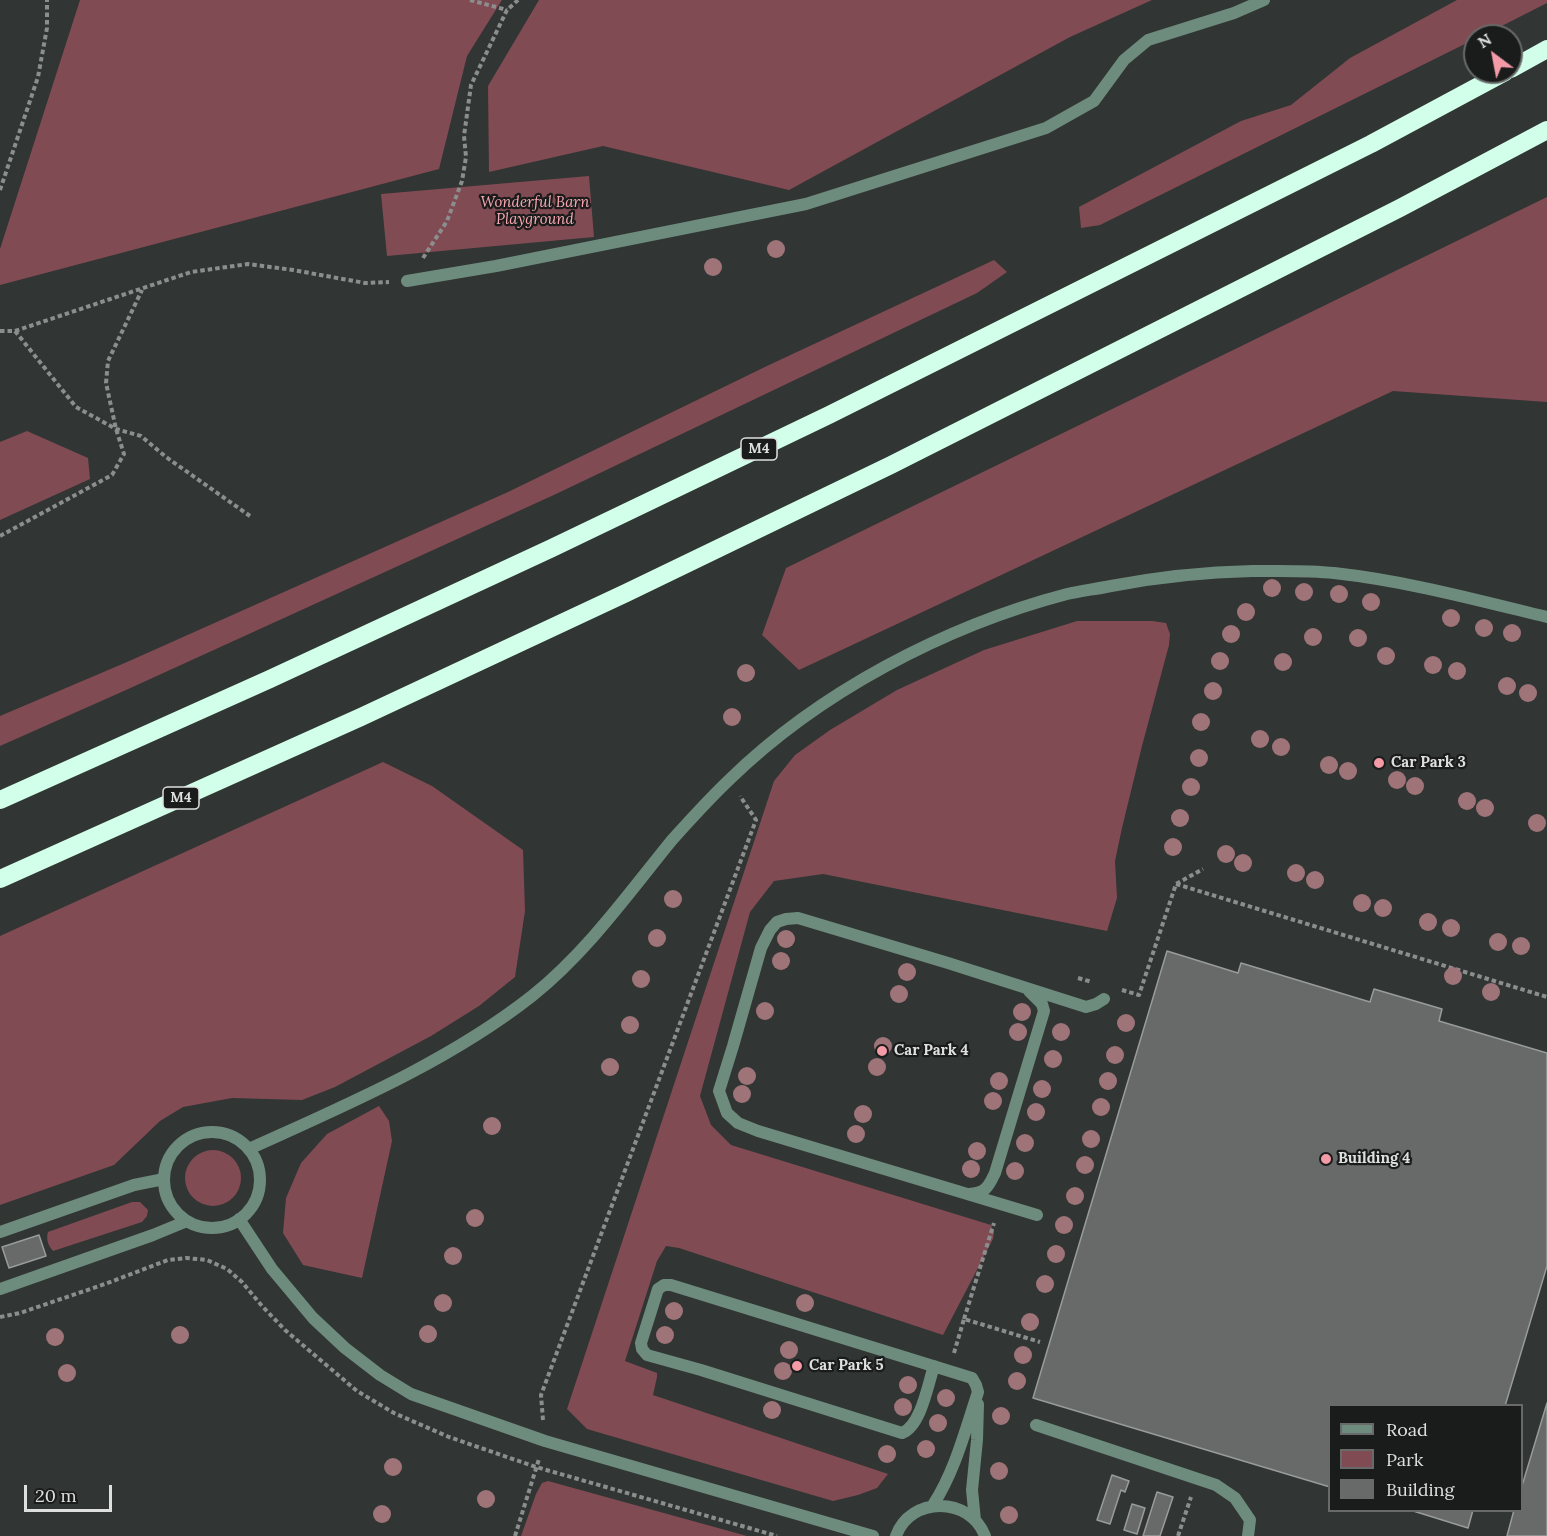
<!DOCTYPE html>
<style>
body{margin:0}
#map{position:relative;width:1547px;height:1536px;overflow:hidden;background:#313533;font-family:Lora,serif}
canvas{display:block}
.legend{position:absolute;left:1328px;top:1404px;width:195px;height:108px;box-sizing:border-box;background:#1a1c1b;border:2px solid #686a69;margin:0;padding:8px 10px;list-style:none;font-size:18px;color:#dee0df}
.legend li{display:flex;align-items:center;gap:12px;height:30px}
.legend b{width:30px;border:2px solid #686a69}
.north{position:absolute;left:1463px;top:24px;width:60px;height:60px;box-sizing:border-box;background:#1a1c1b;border:2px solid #686a69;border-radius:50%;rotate:328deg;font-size:16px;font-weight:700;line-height:24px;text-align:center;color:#dee0df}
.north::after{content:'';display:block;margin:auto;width:21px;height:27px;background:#f39aa7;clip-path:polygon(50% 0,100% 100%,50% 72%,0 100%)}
.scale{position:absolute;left:24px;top:1485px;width:88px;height:27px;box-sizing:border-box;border:3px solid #dee0df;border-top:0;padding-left:8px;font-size:18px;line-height:21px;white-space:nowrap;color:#dee0df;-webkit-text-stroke:4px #1a1c1b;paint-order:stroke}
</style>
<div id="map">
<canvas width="1547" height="1536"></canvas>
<ul class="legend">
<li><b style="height:8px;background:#6d8c7d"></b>Road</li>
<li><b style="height:16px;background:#814b54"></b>Park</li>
<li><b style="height:16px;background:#676a69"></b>Building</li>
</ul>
<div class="north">N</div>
<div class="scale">20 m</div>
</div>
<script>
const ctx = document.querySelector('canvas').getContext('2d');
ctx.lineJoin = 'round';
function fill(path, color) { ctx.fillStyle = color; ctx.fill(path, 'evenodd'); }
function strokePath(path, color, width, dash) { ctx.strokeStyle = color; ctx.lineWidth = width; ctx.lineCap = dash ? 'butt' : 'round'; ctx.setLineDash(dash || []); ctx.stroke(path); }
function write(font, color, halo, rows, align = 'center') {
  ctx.font = font + ' Lora,serif'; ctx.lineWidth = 4.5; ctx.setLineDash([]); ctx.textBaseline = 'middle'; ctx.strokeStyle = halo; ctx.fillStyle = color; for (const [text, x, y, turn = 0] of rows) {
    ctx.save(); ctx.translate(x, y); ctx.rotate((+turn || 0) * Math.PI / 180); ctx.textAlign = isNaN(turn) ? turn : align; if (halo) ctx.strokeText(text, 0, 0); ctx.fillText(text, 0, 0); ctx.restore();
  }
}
const green = new Path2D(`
 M80,0H502L467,56L439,169L0,285V249Z
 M539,0H1152L1070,37L789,190L603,146L489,172L488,86Z
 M1457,0H1547V3L1482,36H1475V39L1100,225L1081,228L1079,207L1241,121L1291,105L1350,58Z
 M589,176L594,237L387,256L381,194Z
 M1547,197V402L1393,391L799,670L762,635L786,568Z
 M994,260L1007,272L977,293L556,494L126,690L0,746V716L127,662L508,492L769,365Z
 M27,431L88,458L90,479L0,520V442Z
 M1077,621H1152L1166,623L1170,634L1169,645L1142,746L1122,828L1115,861L1117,898L1107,931L823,874L774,881L750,912L700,1096L711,1125L731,1145L991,1225L994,1232L993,1239L943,1335L679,1248L666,1246L657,1261L625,1361L657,1373V1377L653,1395L888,1474L877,1488L858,1495L833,1501L587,1429L567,1409L774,781L795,755L830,730L897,690L984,650Z
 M383,762L432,786L523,850L525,911L515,977L479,1006L431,1036L335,1087L302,1100L232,1098L183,1107L160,1121L114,1165L0,1205V936Z
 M379,1106L389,1121L392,1141L362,1278L303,1265L283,1233L286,1198L301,1163L327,1134Z
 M185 1178a28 28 0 1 1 56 0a28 28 0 1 1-56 0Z
 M132,1202H140L148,1210L147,1216L142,1222L53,1251C48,1245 46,1240 48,1232Z
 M548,1481L747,1536H521L536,1494L542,1483Z`);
const building = new Path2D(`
 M1167,951L1238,973L1241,963L1370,1002L1374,989L1442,1009L1439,1021L1547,1053V1266L1505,1406H1330V1487L1033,1398Z
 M39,1235L46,1256L9,1268L2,1247Z
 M1547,1403V1536H1507L1514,1510H1522V1486Z
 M1112,1475L1129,1481L1125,1492L1121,1490L1110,1524L1097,1520Z
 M1157,1492L1173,1497L1160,1536H1143Z
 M1132,1504L1145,1508L1137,1534L1124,1530Z
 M1410,1510H1473L1468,1528Z`);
const path = new Path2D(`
 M470,0L507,10
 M0,190L38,77L47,28V0
 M423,258L447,221L462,181L466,157L464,136L471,85L507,10L518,0
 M0,331H15L191,272L248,264L293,270L365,283L389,282
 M15,331L76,407L116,429L141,436L166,457L250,516
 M0,536L112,475L124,454L116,429L106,383L108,361L142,290
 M1176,884L1547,997
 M1078,978L1092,982
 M1122,990L1139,995L1176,884L1203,869
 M0,1317L20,1313L105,1284L168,1260L186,1258L207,1260L227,1269L242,1282L262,1306L285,1330L357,1391L394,1413L449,1437L536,1467L777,1536
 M964,1319L994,1223
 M954,1353L964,1319L1040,1342
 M543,1420L541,1395L756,820L740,796
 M515,1536L539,1459
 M1178,1536L1191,1497`);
const service = new Path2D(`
 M407,281L496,266L806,204L1046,128L1094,101L1124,60L1148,40L1234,13L1264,0
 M969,1194C985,1193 988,1188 995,1173L1044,1011L1042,1004L1029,991
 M1037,1215L758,1131L738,1123L727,1113L719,1091L733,1046L761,948L770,930L777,922L786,919L798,918L948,963L1086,1007L1096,1004L1104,999
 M1036,1425L1216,1485L1235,1498L1250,1520L1248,1536
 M933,1505C955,1471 965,1431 978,1392L976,1385L972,1378L671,1285H664L658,1289L641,1343L642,1349L647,1355L701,1370L902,1433C921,1426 928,1384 934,1366
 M975,1520L972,1490L977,1440L978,1404
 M896,1536C910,1496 970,1496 985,1536`);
const minor = new Path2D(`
 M164 1180a48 48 0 1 1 96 0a48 48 0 1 1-96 0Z
 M249,1149C346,1105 448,1062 532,996C587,952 628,894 672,840C690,820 709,799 729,780C819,692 945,626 1067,594C1081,591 1096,589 1111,586C1158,577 1204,572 1252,571C1279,571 1307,570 1334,573C1407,581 1477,600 1547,617
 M239,1219L272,1269L313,1318L345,1348L380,1375L411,1394L545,1441L873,1536
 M0,1232L134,1185L164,1179
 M0,1289L153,1235L187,1221`);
const motorway = new Path2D(`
 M1511,69L1547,49
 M0,800L270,679L552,548L829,415L1371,144L1505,72
 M0,879L361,717L626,593L891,465L1400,208L1547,130`);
const trees = [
 [776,249],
 [713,267],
 [1272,588],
 [1304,592],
 [1339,594],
 [1371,602],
 [1246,612],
 [1451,618],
 [1484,628],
 [1512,633],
 [1231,634],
 [1313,637],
 [1358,638],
 [1386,656],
 [1220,661],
 [1283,662],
 [1433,665],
 [1457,671],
 [746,673],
 [1507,686],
 [1213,691],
 [1528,693],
 [732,717],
 [1201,722],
 [1260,739],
 [1281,747],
 [1199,758],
 [1329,765],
 [1348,771],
 [1397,780],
 [1415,786],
 [1191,787],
 [1467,801],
 [1485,808],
 [1180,818],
 [1537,823],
 [1173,847],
 [1226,854],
 [1243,863],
 [1296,873],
 [1315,880],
 [673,899],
 [1362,903],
 [1383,908],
 [1428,922],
 [1451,928],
 [657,938],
 [786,939],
 [1498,942],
 [1521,946],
 [781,961],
 [907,972],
 [1453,976],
 [641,979],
 [1491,992],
 [899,994],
 [765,1011],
 [1022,1012],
 [1126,1023],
 [630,1025],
 [1018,1032],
 [1061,1032],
 [883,1046],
 [1115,1055],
 [1053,1059],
 [610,1067],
 [877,1067],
 [747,1076],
 [999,1081],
 [1108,1081],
 [1042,1089],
 [742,1094],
 [993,1101],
 [1101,1107],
 [1036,1112],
 [863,1114],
 [492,1126],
 [856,1134],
 [1091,1139],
 [1025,1143],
 [977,1151],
 [1085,1165],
 [971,1169],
 [1015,1171],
 [1075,1196],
 [475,1218],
 [1064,1225],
 [1056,1254],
 [453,1256],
 [1045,1284],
 [443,1303],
 [805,1303],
 [674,1311],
 [1030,1322],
 [428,1334],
 [180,1335],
 [665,1335],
 [55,1337],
 [789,1350],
 [1023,1355],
 [783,1371],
 [67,1373],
 [1017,1381],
 [908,1385],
 [946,1398],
 [903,1407],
 [772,1410],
 [1001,1416],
 [938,1423],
 [926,1449],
 [887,1454],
 [393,1467],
 [999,1471],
 [486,1499],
 [382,1514],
 [1009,1515]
];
const markers = [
 [1379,763,6,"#f39aa7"],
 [882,1051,6,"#f39aa7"],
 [1326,1159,6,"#f39aa7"],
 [797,1366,6,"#f39aa7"]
];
const shields = [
 [759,449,36],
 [181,798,36]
];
const shieldNames = [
 ["M4",759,449],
 ["M4",181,798]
];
const parkNames = [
 ["Wonderful Barn",535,203],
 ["Playground",535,220]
];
const poiNames = [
 ["Car Park 3",1391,763],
 ["Car Park 4",894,1051],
 ["Building 4",1338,1159],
 ["Car Park 5",809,1366]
];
fill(green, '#814b54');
fill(building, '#676a69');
strokePath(building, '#989c9a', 1.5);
strokePath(path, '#8b8e8d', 4, [4.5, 3]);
strokePath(service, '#6d8c7d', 12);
strokePath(minor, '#6d8c7d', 12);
strokePath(motorway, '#d1ffe9', 18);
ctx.fillStyle = '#9f7479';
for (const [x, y] of trees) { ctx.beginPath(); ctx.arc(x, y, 9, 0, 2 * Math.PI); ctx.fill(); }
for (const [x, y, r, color] of markers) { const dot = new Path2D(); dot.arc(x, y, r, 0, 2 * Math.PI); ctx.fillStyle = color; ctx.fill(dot); strokePath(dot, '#1a1c1b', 2); }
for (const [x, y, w] of shields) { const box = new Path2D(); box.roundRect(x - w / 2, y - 11, w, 22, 4.5); ctx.fillStyle = '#1a1c1b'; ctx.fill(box); strokePath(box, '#dee0df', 1.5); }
write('bold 14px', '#dee0df', null, shieldNames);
write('italic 15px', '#f9a8b3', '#1a1c1b', parkNames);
write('bold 15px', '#dee0df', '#1a1c1b', poiNames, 'left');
</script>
